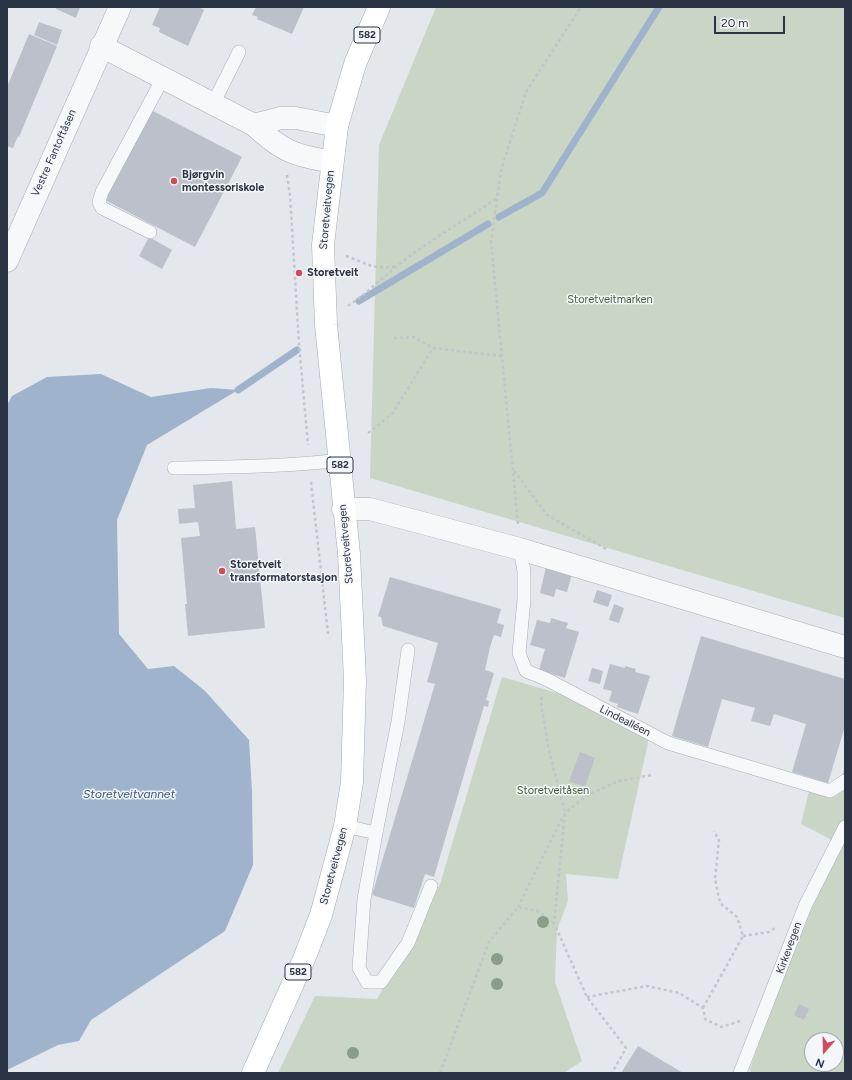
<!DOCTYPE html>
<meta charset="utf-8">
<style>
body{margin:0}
#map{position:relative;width:852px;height:1080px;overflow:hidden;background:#e4e7ec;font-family:Figtree,sans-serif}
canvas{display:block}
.frame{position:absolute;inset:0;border:8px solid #2b3445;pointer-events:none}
.north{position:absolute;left:804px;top:1032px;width:40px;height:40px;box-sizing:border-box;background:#f4f6f9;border:1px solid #a4a8b1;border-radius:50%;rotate:200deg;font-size:11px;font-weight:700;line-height:16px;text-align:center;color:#2b3445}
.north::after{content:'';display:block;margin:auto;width:14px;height:18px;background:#d1495b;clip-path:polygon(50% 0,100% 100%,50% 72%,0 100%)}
.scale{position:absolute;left:714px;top:16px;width:71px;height:18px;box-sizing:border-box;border:2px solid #2b3445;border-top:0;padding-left:5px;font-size:12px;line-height:14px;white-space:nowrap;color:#2b3445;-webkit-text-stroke:3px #f4f6f9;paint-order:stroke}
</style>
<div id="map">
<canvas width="852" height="1080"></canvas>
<div class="frame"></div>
<div class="north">N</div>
<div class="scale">20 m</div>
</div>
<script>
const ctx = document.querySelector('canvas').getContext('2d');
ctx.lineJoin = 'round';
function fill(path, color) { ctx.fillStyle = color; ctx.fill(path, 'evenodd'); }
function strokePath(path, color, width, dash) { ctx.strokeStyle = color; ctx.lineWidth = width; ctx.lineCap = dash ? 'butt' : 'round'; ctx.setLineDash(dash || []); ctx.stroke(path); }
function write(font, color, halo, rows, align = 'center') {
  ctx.font = font + ' Figtree,sans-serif'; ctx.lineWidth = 3; ctx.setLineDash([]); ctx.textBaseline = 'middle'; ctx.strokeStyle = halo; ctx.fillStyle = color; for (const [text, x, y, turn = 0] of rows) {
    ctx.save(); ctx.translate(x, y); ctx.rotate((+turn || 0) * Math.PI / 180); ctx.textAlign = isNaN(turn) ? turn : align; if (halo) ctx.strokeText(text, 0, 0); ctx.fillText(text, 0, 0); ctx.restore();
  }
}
const green = new Path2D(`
 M436,7H845V618L370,478L379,145Z
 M502,677L585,701L649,738L618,879L566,874L568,901L557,930L555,982L582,1061L564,1073H278L315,996L377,999L440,884Z
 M845,767V1073H751L750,1069L781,980L828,871L830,839L801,824L810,787L835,792ZM812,1040H836V1064H812Z`);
const water = new Path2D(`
 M101,374L151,397L211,388L238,390L147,445L117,520L119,634L148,669L174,666L205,691L249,740L252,792L253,865L225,931L91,1020L79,1041L58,1045L7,1070V405L12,396L47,377Z`);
const stream = new Path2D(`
 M499,217L542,193L659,7
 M359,301L488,224
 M238,390L297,350`);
const building = new Path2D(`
 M56,7H80L76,18L56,9Z
 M160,7H201V8L204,10L188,46L159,32L160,28L152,25Z
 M256,7H304L292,34L257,19L258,17L252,15Z
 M39,22L62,30L57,45L34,35Z
 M29,34L57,46L19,137L18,136L13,148L7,146V87Z
 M151,110L242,157L195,247L105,200Z
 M149,237L172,250L162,269L139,256Z
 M232,481L236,529L255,527L265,628L188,636L185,604H187L181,538L200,536L198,522L179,524L178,509L195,508L193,485Z
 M546,567L572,574L567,592L556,589L554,597L540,593Z
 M390,577L501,609L497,623L504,625L501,637L494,635L490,647L485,670L494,673L486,700L489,701L488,707L484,706L434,877L425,874L414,908L372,895L435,684L427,682L438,643L383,626L381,617L378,616Z
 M597,590L612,595L608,607L593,602Z
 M614,604L624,608L619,623L609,620Z
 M551,618L568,623L566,628L579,632L565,678L539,670L545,649L530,645L537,620L550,623Z
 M701,636L845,679V726L828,783L792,772L806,724L774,714L770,726L751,721L755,708L722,699L708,747L672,736Z
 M610,664L625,668V666L636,669L635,672L650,676L638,714L617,707L618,704L609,701L612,691L603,689Z
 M592,668L603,671L600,684L588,681Z
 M580,752L595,758L585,787L569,781Z
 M799,1004L809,1009L804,1020L794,1015Z
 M638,1046L683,1073H621Z`);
const path = new Path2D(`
 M287,175L290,195L299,344L308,445
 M346,256C366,263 375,271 397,266
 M348,306C366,294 381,279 398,265C429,241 463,221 496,199
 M394,338L414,337L433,348L501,356
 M368,433L392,414L433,348
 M514,471L547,515L608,550
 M311,482L328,634
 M518,524L491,242L501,170L526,92L581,7
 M542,697L541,703L549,751L565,813L554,923L587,997L626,1048L612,1073
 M518,907L565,813L586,796L618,781L653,775
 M743,936L769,932L775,928
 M587,997L647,986L679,993L703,1008L705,1019L721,1027L740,1021
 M703,1008L743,936L737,917L720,903L715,879L719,840L714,831
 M440,1073L489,942L518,907L538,911L554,923`);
const lane = new Path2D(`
 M213,104L239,52
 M150,232L102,208L99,202L102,192L163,78
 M174,468C230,467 285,467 339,460
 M520,549L524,571V599L519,653L526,671L546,679L668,743L830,791L845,781
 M345,826L376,833L364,899L359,968L367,982H381L408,943L431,886
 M376,833L398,722L408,650
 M740,1073L805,906L845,827`);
const street = new Path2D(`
 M101,46L254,125C283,152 294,155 332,162
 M254,125L281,118H296L337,126
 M7,261L120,7
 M343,509H370L520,549L845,647`);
const primary = new Path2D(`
 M253,1073L304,959L321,915L345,826L352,782L355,680L349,554L326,325L323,245L337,126L355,64L379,7`);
const trees = [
 [543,922],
 [497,959],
 [497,984],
 [353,1053]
];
const markers = [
 [174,181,4,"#d1495b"],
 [299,273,4,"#d1495b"],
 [222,571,4,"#d1495b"]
];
const shields = [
 [367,35,26],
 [340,465,26],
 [298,972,26]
];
const shieldNames = [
 ["582",367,35],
 ["582",340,465],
 ["582",298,972]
];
const streetNames = [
 ["Vestre Fantoftåsen",54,153,-66],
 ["Storetveitvegen",327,210,-85],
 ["Storetveitvegen",346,544,-95],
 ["Lindealléen",625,721,27],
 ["Storetveitvegen",334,866,-75],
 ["Kirkevegen",789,948,-70]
];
const poiNames = [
 ["Bjørgvin",182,175],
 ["montessoriskole",182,188],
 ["Storetveit",307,273],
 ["Storetveit",230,565],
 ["transformatorstasjon",230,578]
];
const parkNames = [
 ["Storetveitmarken",610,300],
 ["Storetveitåsen",553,791]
];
const waterNames = [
 ["Storetveitvannet",129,794]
];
fill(green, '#c9d6c5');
fill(water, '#9fb4cc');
strokePath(stream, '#9fb4cc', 7);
fill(building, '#bbc0ca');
strokePath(lane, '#a9aeb7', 14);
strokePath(street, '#a9aeb7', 23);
strokePath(primary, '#a3abb8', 23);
strokePath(path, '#c2c5cb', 2.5, [3, 3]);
strokePath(lane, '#f7f8fa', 13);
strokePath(street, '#f7f8fa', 22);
strokePath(primary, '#fff', 22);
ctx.fillStyle = '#899d89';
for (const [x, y] of trees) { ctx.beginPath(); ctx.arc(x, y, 6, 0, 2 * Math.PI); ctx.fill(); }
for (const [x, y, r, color] of markers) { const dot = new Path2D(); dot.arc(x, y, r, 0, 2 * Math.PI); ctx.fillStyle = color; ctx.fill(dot); strokePath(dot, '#f4f6f9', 1.5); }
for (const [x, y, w] of shields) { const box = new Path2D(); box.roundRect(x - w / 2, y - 8, w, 16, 3); ctx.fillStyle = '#f4f6f9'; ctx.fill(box); strokePath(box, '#2b3445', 1); }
write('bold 10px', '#2b3445', null, shieldNames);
write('11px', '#2b3445', '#f4f6f9', streetNames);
write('bold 11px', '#2b3445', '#f4f6f9', poiNames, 'left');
write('11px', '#3f6138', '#f4f6f9', parkNames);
write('italic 12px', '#34527a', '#f4f6f9', waterNames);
</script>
